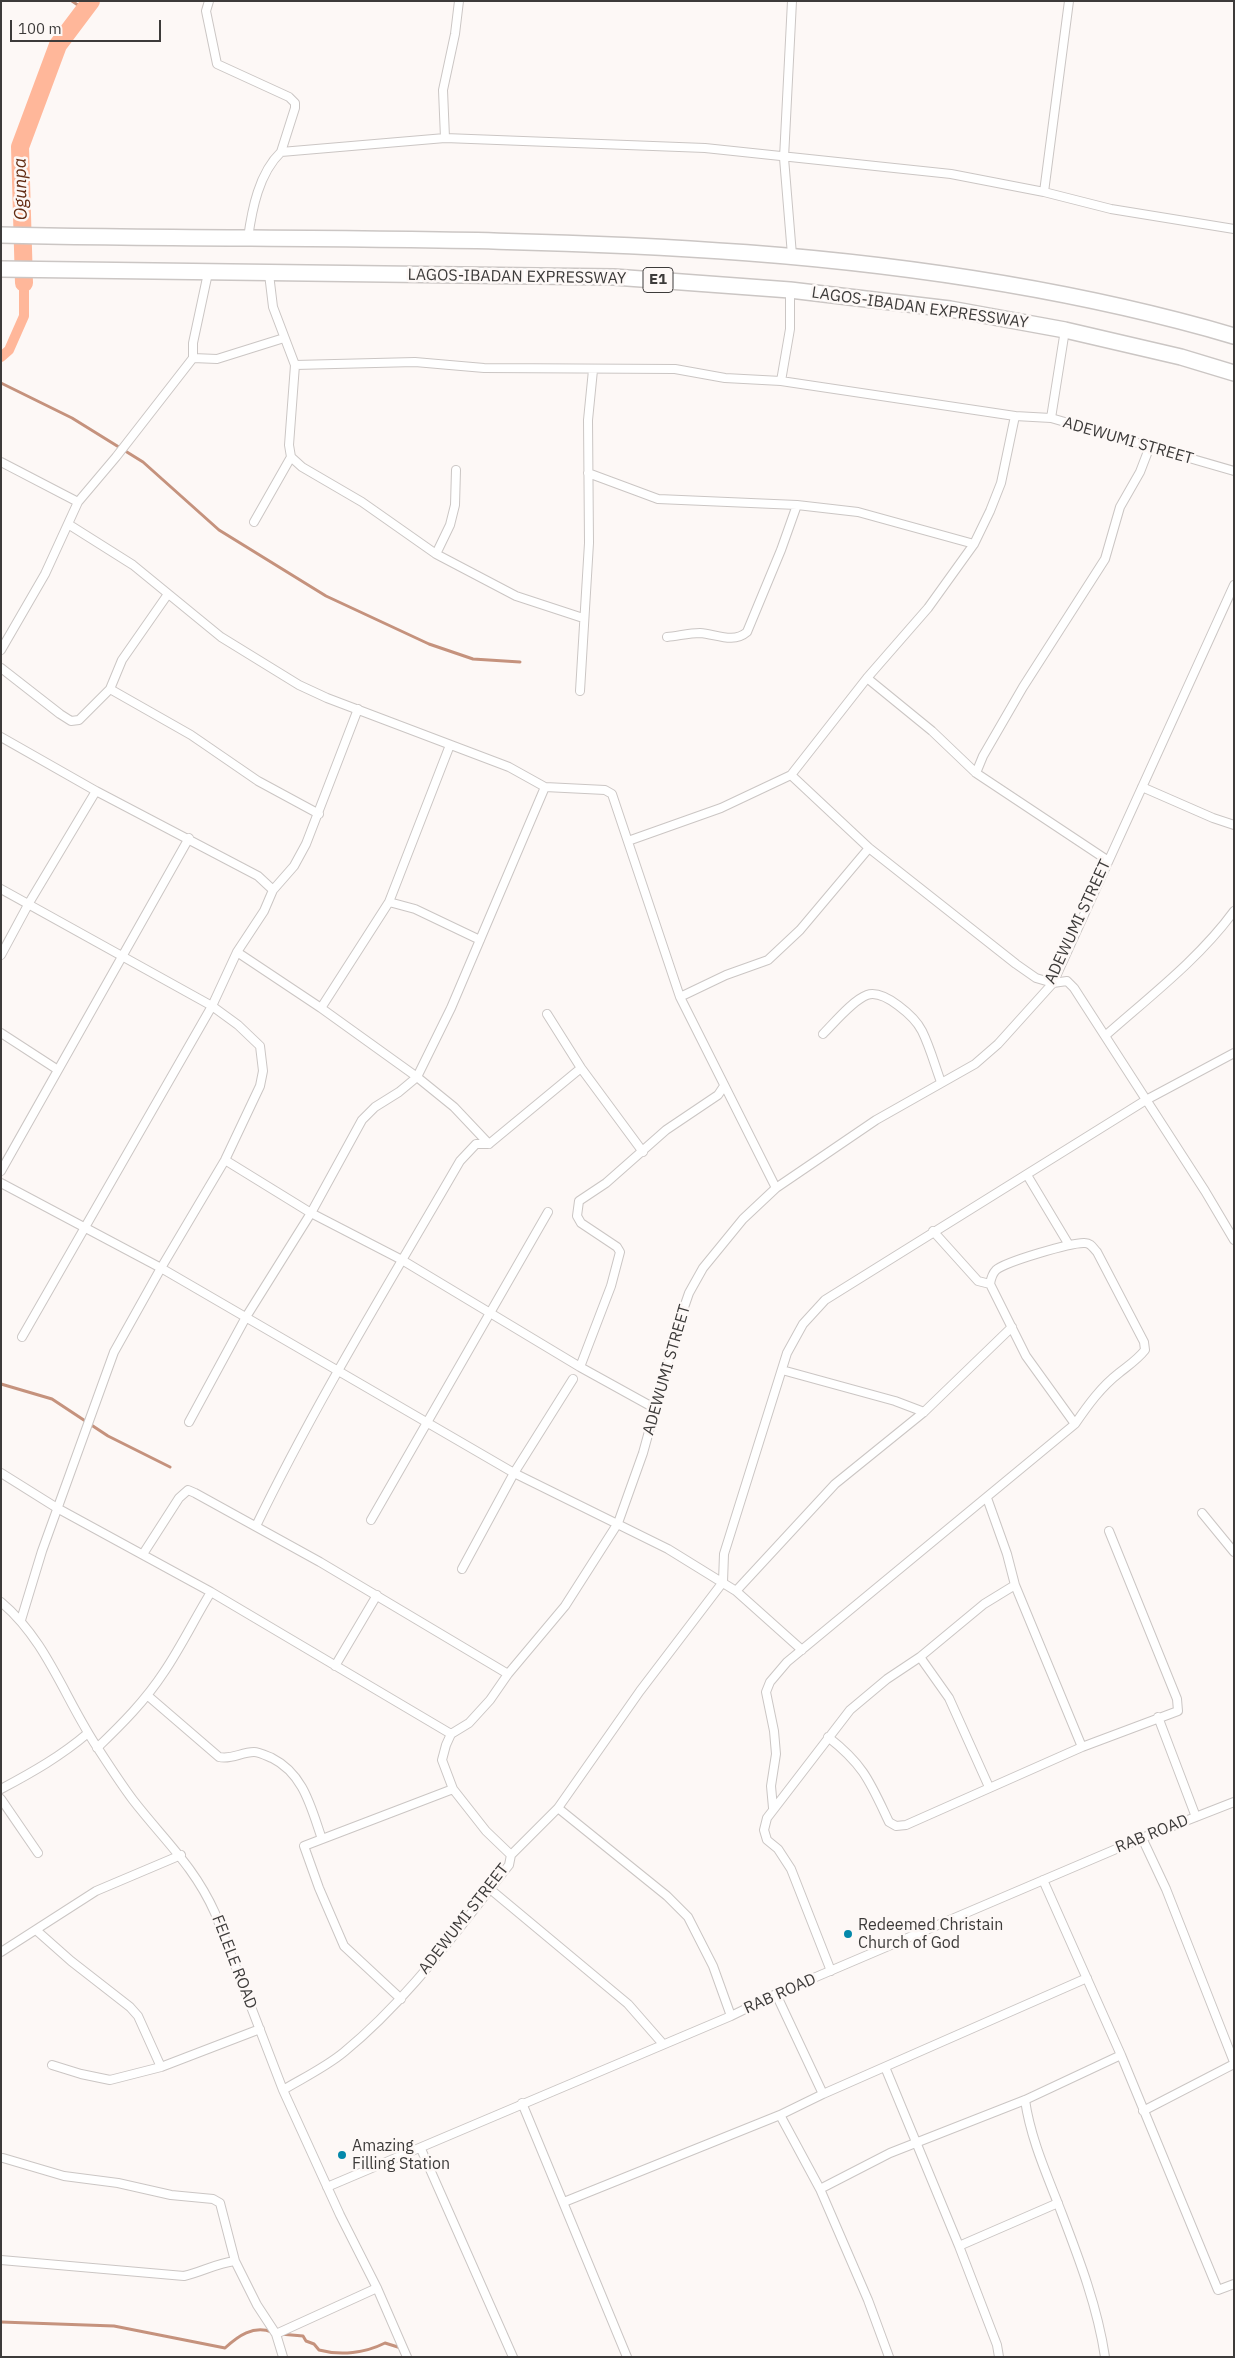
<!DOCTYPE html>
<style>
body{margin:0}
#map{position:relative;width:1235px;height:2358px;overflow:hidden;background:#fdf8f6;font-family:"IBM Plex Sans",sans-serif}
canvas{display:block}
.frame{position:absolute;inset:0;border:2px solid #3d3b3a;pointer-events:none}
.scale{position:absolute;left:10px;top:20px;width:151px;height:22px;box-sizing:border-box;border:2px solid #3d3b3a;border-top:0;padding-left:6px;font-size:15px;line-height:18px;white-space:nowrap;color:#3d3b3a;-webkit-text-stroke:4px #fdf8f6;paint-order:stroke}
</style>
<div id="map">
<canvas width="1235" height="2358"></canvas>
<div class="frame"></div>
<div class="scale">100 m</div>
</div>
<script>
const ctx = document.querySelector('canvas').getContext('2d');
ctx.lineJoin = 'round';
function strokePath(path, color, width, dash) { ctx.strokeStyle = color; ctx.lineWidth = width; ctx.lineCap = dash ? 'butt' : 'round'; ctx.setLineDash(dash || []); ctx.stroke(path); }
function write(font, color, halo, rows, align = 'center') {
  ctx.font = font + ' "IBM Plex Sans",sans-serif'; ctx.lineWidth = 5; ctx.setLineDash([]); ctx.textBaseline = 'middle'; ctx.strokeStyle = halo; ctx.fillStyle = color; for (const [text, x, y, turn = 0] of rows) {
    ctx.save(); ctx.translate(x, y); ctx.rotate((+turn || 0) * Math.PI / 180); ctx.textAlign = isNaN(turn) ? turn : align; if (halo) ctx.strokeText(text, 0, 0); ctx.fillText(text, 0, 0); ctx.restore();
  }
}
const stream = new Path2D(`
 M72,1L85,10
 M1,383L72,418L143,462L219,530L326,596L429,644L473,659L520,662
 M1,1384L52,1399L108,1436L170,1467
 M1,2322L114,2326L225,2348C238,2336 253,2325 272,2332
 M280,2334L303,2336L306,2341L314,2344L319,2350C341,2356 365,2353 385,2343L401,2348`);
const canal = new Path2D(`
 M1,357L9,350L24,316V283`);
const river = new Path2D(`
 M24,283L20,147L58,45L91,1`);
const minor = new Path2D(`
 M209,1L206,11L217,64L289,97L295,103V108L281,152
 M792,1L784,158L792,255
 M445,138L443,90L455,34L459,1
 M1044,192L1069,1
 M248,238C252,209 259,173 281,152L445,138L705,148L951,174L1044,192L1111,209L1234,229
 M1065,330L1051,418L1234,471
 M193,358L217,359L284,338
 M295,365L415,362L484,368L675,369L725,378L781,381L1015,416L1051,418
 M781,381L790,329V290
 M291,457L302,467L362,502L436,554L516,596L583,618
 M1,462L78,502
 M588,473L658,499L797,505L858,512L974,544
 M254,522L291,457L289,445L295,365L273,307L269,274
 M68,524L133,565L221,637L299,685L327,698L509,767L545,787L605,790L612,794L680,997L776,1188
 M436,554L450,525L455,505L456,470
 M667,637C678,636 689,633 700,633C716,634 733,644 747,632L781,550L797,505
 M1,650L45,574L78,502L116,457L193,358V343L208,273
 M1,668L60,714L71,721L79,720L110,689L122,660L168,594
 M867,678L932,731L976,773L1107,860
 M110,689L191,735L258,781L319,814
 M580,691L589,543L588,420L593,370
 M1,737L96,791L258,876L273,890
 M976,773L983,756L1023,687L1105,559L1120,507L1140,472L1150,446
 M791,775L869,848L1016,964L1036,978L1053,983L1067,981L1074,988L1205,1191L1234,1240
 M1142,787L1213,818L1234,825
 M628,841L721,808L791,775L867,678L928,608L974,544L990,511L1001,483L1015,416
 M1,889L212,1006L238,1025L260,1046L263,1071L260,1086L225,1160L161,1268L114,1352L42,1551L21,1620
 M389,902L415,909L480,940
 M237,952L321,1008L417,1077L454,1107L489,1144
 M1,955L29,903L96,791
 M680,997L726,975L768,960L800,930L869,848
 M321,1008L389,902L450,745
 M547,1014L581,1068L643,1152
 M1,1033L58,1070
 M823,1034C834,1023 853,1000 867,995C884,989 915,1017 922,1031C930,1047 935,1066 941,1082
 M1105,1036C1149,997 1199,959 1234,911
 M225,1160L311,1213L402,1260L580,1367L656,1409
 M1,1171L189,838
 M1027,1175L1069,1245
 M1,1183L161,1268L514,1473L668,1549L736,1591L802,1650
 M933,1231L978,1281L990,1284
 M22,1337L212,1006L237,952L264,911L273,890L294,866L306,844L358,709
 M580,1367L611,1286L620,1252L617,1247L581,1223L577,1216L579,1201L606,1183L666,1130L718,1095L724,1086
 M782,1370L895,1401L924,1412
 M189,1422L246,1317L311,1213L362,1120L375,1107L399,1092L417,1077L451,1008L545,787
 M1,1473L57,1508L211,1592L451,1734
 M987,1498L1007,1554L1015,1585L1082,1747
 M1202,1513L1234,1552
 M371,1520L548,1212
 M256,1526C317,1400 390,1282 460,1161L476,1144H489L581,1068
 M143,1554L179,1498L188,1490L195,1493L320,1562L508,1674
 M462,1569L514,1473L573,1379
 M736,1591L835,1484L924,1412L1012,1327
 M1,1602C47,1640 66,1702 99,1750C110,1767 121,1784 133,1800C164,1840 194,1866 215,1913L283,2090L340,2215L377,2288L407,2357
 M920,1657L949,1698L989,1787
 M335,1666L377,1595
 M147,1695L219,1757C232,1760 241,1752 254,1752C259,1752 267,1756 272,1758C304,1774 311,1808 322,1839
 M1158,1717L1196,1817
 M828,1737C864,1765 870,1782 889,1822L896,1826L906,1825L1082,1747L1178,1711L1177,1699L1109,1531
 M97,1748C122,1724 145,1701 164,1672C181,1647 195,1618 211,1592
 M1,1789C33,1772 61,1756 88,1733
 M1,1799L38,1853
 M558,1808L667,1896L688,1917L713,1966L731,2016
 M773,1808L771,1786L776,1754L774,1731L766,1692L770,1682L787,1662L1075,1424C1088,1405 1101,1387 1119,1373C1129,1365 1137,1360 1145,1350L1144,1342L1097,1252C1093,1248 1091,1243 1085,1243C1072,1242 1005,1262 996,1270C992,1274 991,1278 990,1284L1026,1356L1075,1424
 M1142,1838L1166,1889L1234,2062
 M511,1855L558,1808L640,1691L723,1582L724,1554L787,1353L803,1324L825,1300L1146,1100L1234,1053
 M1043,1880L1121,2055L1218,2290L1234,2284
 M490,1889L628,2004L663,2044
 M36,1930L71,1961L130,2007L138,2016L161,2067
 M1,1952L96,1891L181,1855
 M831,1971L791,1869L778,1849L767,1840L764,1830L767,1818L850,1710L887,1679L920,1657L984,1604L1015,1585
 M776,1994L823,2094
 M401,1999L344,1946L319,1888L304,1846L453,1789
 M52,2065L81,2074L110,2080L161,2067L260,2029
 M885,2067L959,2246L997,2345L999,2357
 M283,2090C303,2078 326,2067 344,2052C409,1999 457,1930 509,1865L511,1855L486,1831L453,1789L442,1760L446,1745L451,1734L469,1723L490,1700L508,1674L565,1606L618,1523L643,1453L680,1319L689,1293L703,1268L743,1219L776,1188L876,1120L975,1064L998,1044L1053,983L1234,585
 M1025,2100C1030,2135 1044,2168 1057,2201C1076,2251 1097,2303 1105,2357
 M522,2103L627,2357
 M1143,2111L1234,2064
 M780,2115L820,2189L868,2300L889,2357
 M421,2149L513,2357
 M3,2158L64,2176L118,2183L171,2195L213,2199L220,2203L235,2261L257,2305L276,2334L283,2357
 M327,2187L731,2016L776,1994L1142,1838L1234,1802
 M820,2189L890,2153L1025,2100L1121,2055
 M564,2202L780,2115L823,2094L1087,1978
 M959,2246L1058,2203
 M1,2260L184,2276C202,2272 217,2263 235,2261
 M276,2334L377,2288`);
const motorway = new Path2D(`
 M1,235C413,245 834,219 1234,336
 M1,269L614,277L790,290L950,309L1065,330L1181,357L1234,373`);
const markers = [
 [848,1934,5,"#0488aa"],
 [342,2155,5,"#0488aa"]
];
const shields = [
 [658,280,30]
];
const shieldNames = [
 ["E1",658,280]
];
const streetNames = [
 ["LAGOS-IBADAN EXPRESSWAY",517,277,1],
 ["LAGOS-IBADAN EXPRESSWAY",920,308,8],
 ["ADEWUMI STREET",1128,441,16],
 ["ADEWUMI STREET",1078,922,-65],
 ["ADEWUMI STREET",667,1370,-74],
 ["RAB ROAD",1152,1834,-22],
 ["ADEWUMI STREET",464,1919,-52],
 ["FELELE ROAD",234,1962,69],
 ["RAB ROAD",780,1994,-24]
];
const poiNames = [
 ["Redeemed Christain",858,1925],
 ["Church of God",858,1943],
 ["Amazing",352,2146],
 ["Filling Station",352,2164]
];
const waterNames = [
 ["Ogunpa",21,189,-91]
];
strokePath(stream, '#c5927d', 3);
strokePath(canal, '#ffb79a', 10);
strokePath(river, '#ffb79a', 18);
strokePath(minor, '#cbc6c4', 10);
strokePath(motorway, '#cbc6c4', 18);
strokePath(minor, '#fff', 8);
strokePath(motorway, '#fff', 15);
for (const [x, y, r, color] of markers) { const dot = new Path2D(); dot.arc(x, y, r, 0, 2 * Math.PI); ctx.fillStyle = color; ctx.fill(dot); strokePath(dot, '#fdf8f6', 2); }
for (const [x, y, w] of shields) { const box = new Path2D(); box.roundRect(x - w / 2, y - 12.5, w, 25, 4); ctx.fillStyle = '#fdf8f6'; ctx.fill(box); strokePath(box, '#3d3b3a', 1); }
write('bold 15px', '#3d3b3a', null, shieldNames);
write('16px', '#3d3b3a', '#fdf8f6', streetNames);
write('16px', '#3d3b3a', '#fdf8f6', poiNames, 'left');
write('italic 18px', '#642d14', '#fdf8f6', waterNames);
</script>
